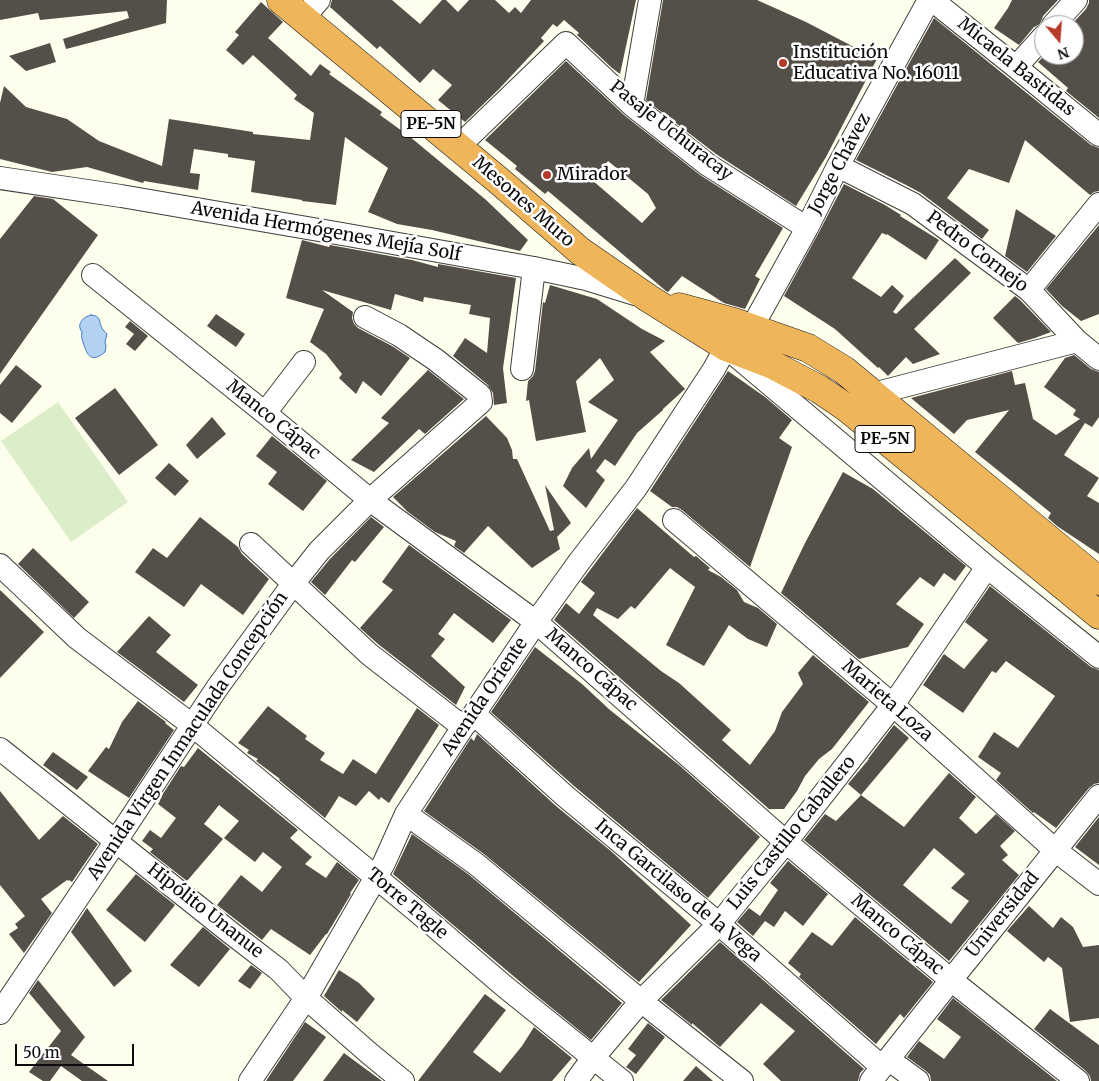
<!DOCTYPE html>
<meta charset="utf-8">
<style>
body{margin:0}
#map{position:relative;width:1099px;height:1081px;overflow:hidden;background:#fefeec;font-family:Merriweather,serif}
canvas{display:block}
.north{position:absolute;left:1034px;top:15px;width:50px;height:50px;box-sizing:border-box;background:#fff;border:1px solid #9e9e9e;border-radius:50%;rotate:162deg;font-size:14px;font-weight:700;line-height:20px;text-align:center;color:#0c0c0c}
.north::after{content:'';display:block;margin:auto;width:18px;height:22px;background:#b6392a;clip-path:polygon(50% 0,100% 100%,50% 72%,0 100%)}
.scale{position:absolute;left:15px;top:1044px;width:119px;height:22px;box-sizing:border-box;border:2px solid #0c0c0c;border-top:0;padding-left:6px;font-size:15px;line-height:18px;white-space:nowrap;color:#0c0c0c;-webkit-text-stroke:4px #fff;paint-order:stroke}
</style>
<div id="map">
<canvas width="1099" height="1081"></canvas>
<div class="north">N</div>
<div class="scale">50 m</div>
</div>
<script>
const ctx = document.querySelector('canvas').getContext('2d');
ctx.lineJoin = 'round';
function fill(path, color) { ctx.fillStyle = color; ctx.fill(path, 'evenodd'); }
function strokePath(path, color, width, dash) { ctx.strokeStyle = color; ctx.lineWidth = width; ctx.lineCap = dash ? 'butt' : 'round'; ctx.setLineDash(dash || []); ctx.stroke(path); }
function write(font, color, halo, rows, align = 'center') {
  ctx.font = font + ' Merriweather,serif'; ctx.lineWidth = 5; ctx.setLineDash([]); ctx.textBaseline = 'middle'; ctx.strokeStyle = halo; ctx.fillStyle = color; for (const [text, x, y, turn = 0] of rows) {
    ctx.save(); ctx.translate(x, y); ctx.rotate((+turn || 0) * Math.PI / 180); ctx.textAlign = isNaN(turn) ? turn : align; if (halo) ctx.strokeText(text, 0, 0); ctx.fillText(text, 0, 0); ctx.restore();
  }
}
const pitch = new Path2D(`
 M58,402L128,502L71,542L1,441Z`);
const water = new Path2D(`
 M91,315C102,316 98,321 102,328C103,330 105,332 107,334L105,342L106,346L105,352C93,362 88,358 84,345C82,340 81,337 82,332C76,324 83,317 91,315Z`);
const building = new Path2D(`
 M0,0H167L166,23L66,49L63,39L129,18L127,11L40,20L38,13L0,20Z
 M332,0H392L420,24L442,0H446L458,12L469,0H495L509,13L515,7L521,13L531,0H636L620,74L612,68L577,35L579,33L564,20L557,27L553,24L541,38L544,41L499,89L465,122L438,100L452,85L433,69L420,83L380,46L377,49L330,7Z
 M663,0H757L806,22L877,59L826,157L796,206L716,154L646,100Z
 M1012,0H1058L1043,16L1040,24L1034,27L1019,45L994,28L1008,8Z
 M1089,0H1099V118L1066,91L1068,88L1038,62L1045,55H1074V25H1071L1086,9L1089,3Z
 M261,2L283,22L268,38L311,76L320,64L331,72L329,74L382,112L380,115L409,136L485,199L528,240L520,251L432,230L397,224L368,212L388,168L345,137L336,205L302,201V200L251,192L255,161L228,157V154L194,149L190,173L200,174L198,190L144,181L143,183L87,167L52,172L0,159V103L4,86L26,107L67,119L99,141L162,166L169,119L253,132V134L310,140L314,113L294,99L297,95L253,55L243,65L226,50L239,35L235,32Z
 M934,18L1091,145L1099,148V191L1094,192L1090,195L1025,140L1009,183L969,169L947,198L989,230L982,239L921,193L908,186L856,160Z
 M50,43L56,62L26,71L9,56Z
 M566,61L624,115L700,175L783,228L755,276L760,279L745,309L724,303L682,276L668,292L666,291L548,191L545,194L515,169L517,166L485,140ZM608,161L648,194L656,208L642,223L592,180Z
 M844,184L885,205L901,215L900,216L939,240L926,260L887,234V235L882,233L852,278L881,297L892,285L904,296L893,312L896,314L955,258L971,273L914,329L940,354L913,364L906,357L888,376L879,367L878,368L835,329L784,296L818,234Z
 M34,196L53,199L98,235L0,374V239Z
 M1016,209L1056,236L1027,272L1005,256Z
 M1099,225V314L1081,321L1062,306L1046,289Z
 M302,240L329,247L330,245L412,260L438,267V264L516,278L503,368L507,403L494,405L493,393L488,385L453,356L465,338L487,353L490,318L469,314L471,305L424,297L423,302L395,294L391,310L322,290L353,312L352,318L354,324L358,328L392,346L410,358L381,396L363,381L356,394L339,378L342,374L326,354L310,342L324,309L286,298Z
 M550,285L597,299L642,329L665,341L650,352L685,389L663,409V410L637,433L615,466L605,459L596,471L605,480L586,508L563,486L572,468L589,448L591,459L618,420L588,402L614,380L600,358L576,381L586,432L536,441L529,400L526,401L528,381L533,376L535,371L543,302L545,303Z
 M1015,296L1020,300L1051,332L1035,338L1018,343L993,318Z
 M216,314L245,334L236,347L207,326Z
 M130,321L148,336L135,351L126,344L134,334L125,327Z
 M1074,355L1091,369L1099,372V417L1092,427L1085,423L1064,455L1099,478L1087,496L1099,503V554L1057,526L1048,518L1051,513L975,452L1009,410L967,420L954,434L911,398L1012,371L1015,385L1025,383L1033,419L1056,435L1080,419L1073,415L1076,410L1044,387L1065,358Z
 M16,365L42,386L12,423L0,413V385Z
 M428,370L464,399L425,434L419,429L374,472L351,460L389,423L381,418Z
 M728,371L765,397L792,420L779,438L792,447L750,567L682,510L677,507H672L650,491Z
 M115,388L158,445L119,475L75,418Z
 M486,416L507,438L512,450L513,459H517L550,531L554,530L545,485L571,523L557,537L560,549L532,568L488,526L464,553L454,546L456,541L435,532L408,512L393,497Z
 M212,417L226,434L197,459L186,445Z
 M272,436L327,481L303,511L268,484L277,472L256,456Z
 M169,463L189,481L175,496L155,478Z
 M843,472L873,489L966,566L955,581L944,573L934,587L920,577L896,604L924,624L908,647L859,659L781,593L805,543Z
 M637,508L694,557L696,556L710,568L708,570L721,577L737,590L744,602L758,608L777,624L767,647L748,639L729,625L704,666L666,645L695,587L670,568L635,609L631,606L618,619L597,608L593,615L661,671L679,683L731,730L722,740L750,765L775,731L782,712L803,684L798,673L813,655L869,702L832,749L819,759L805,776L797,791L784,809H769L554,620L566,603L579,614L595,593L581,582Z
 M200,517L238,547L242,554L269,579L243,615L201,584L184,607L135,572L153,548L167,558Z
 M371,517L384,527L355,562L352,560L325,595L311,582L329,560Z
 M409,545L511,620L493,643L454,613L438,634L445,639L431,656L465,687L456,705L378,644L360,628L393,590L382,582Z
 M33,548L89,602L74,618L18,564Z
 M990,586L1091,667L1099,670V783L1094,784L1089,788L1056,828L1034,812L1033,813L996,780L1001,773L978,757L994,732L1018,748L1055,696L1006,661L996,673L992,671L963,713L923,685L944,654L964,669L988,640L965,622Z
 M0,590L44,632L0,678Z
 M149,616L171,635L156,652L198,685L184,702L117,652Z
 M535,647L582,684L610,710L679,765L760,837L708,898L574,786L491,712Z
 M138,701L166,722L165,723L174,730L129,798L88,771L106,747L109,749L122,722Z
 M268,706L307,736L305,739L325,753L320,760L343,774L353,759L376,774L417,708L439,725L389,803L381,797L379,800L369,791L356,806L339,796L325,818L279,780L280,779L256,761L258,759L247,753L249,750L238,743Z
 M894,725L909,738L861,795L848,784L869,759H868Z
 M477,734L556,806L612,852L691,925L639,982L484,854L424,811L471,738L474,741Z
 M198,748L298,830L290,838L312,857L305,864L326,878L337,862L359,880L350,893L351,894L327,934H326L310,955L271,929L262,940L217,905L241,875L262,892L282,867L263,852L255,862L224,838L239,821L219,805L204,824L223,839L187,881L150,852L153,849L142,841L150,830L161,838L176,818L158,804L160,801L159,800L181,766L184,767Z
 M53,752L88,777L77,790L43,765Z
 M949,773L976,797L959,818L976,834L996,814L1015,831L1000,846L1008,855L1002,860L1019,875L949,961L804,840L825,814L836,821L861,795L904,827ZM934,848L965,874L951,888L969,901L951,924L903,885Z
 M0,791L39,840L63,816L98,844L72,882L69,880L68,881L67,880L41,899L52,913L24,953L9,934L18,928L15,924L25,916L0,885Z
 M1099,817V865L1075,847Z
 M412,834L468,874L622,1003L591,1040L531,991L393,874Z
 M788,861L828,894L803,926L785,911L774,927L765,921L753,936L737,922L749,908L760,916L778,890L770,883Z
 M136,874L175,905L145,942L106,910Z
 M1029,906L1053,928L1061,917L1073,927L1083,947L1099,945V1018L1070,1022L1062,968L1048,957L1044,962L1007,931Z
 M87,908L132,971L114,987L71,932Z
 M855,917L933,982L904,1018L900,1014L876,1044L799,977L801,974L788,963L812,932L832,946Z
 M203,927L230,949L199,987L170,965Z
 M720,942L864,1069L860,1073L858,1081H781L763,1064L795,1031L761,1003L720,1047L692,1023V1025L661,1000Z
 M251,965L262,973L250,989L238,981Z
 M339,970L359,983L375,999L357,1022L342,1010V1012L324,996Z
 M38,980L85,1037L71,1055L108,1081H82L61,1066L50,1081H43L29,1072L61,1031L29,993Z
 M485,994L506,1010L473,1052L500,1073L522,1046L534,1027L572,1058L552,1081H418Z
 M953,998L1057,1081H931L930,1075L926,1071L907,1057L919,1041L944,1059L961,1037L937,1019Z
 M1050,1009L1099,1045V1081H1091L1090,1076L1086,1071L1034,1029Z
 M305,1022L326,1037L293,1081H266Z
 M648,1023L665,1037L636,1074L626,1067L636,1055L628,1049Z
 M344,1053L382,1081H323Z
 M696,1066L713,1081H683Z`);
const minor = new Path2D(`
 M932,0L1016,67L1099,135
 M303,18L319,0
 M1053,25L1076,0
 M1016,67L1044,36
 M632,105L650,0
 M458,147L566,43L632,105L708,165L807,228
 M838,166L913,204L1029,290L1077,341L1099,359
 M0,178L121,196L342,234L534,268L586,279L635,294
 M93,275L265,413L370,500L536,622L786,842L951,980L1078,1081
 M1029,290L1099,204
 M751,329L807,228L838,166L929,0
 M734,354L987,567L1099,657
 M522,369L534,268
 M873,394L1077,341
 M265,413L304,362
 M674,520L893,705L1055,850L1099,884
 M251,544L369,654L463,727
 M0,565L77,638L192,725L419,913L504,986L622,1081
 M474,714L565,796L719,924L882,1067
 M0,749L231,933L279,970L306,998L370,1054L403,1081
 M406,814L476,864L641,1001L742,1081
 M0,1013L116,841L217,688L293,584L319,551L370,500L481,402L480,395L436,360L399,335L365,317
 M888,1059L918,1081
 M250,1081L306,998L384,863L406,814L463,727L474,714L536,622L579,562L636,488L714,369L726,347L731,330
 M576,1081L593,1058L641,1001L719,924L786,842L893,705L987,567
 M871,1081L951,980L1099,796`);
const highway = new Path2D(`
 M281,0L498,180L580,251L648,298L726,347L773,365L819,389L847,408L1099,615
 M679,307L734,322L808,348L844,370L1099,581`);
const markers = [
 [783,63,5,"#b6392a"],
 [547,175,5,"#b6392a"]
];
const shields = [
 [431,124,60],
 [885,439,60]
];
const shieldNames = [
 ["PE-5N",431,124],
 ["PE-5N",885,439]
];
const poiNames = [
 ["Institución",793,53],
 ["Educativa No. 16011",793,74],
 ["Mirador",557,175]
];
const streetNames = [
 ["Micaela Bastidas",1016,67,39],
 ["Pasaje Uchuracay",671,131,38],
 ["Jorge Chávez",840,164,-62],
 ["Mesones Muro",523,202,41],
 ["Avenida Hermógenes Mejía Solf",326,232,10],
 ["Pedro Cornejo",977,252,37],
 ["Manco Cápac",273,420,39],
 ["Manco Cápac",591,670,41],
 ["Avenida Oriente",485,697,-56],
 ["Marieta Loza",887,701,41],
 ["Avenida Virgen Inmaculada Concepción",188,736,-56],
 ["Luis Castillo Caballero",792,833,-51],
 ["Inca Garcilaso de la Vega",678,891,40],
 ["Torre Tagle",407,904,40],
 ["Hipólito Unanue",205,911,38],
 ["Universidad",1003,915,-51],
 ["Manco Cápac",897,935,40]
];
fill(pitch, '#dbeec9');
fill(water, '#b3d1f3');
strokePath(water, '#3d7ac8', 1);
fill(building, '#544f49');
strokePath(minor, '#3f3f3f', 24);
strokePath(highway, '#1d1d1d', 29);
strokePath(minor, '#fff', 22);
strokePath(highway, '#efb55a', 28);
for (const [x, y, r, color] of markers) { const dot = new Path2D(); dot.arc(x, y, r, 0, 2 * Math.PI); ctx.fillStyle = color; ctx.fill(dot); strokePath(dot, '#fff', 2); }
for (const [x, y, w] of shields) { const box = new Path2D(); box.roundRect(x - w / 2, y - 13.5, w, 27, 4); ctx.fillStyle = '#fff'; ctx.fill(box); strokePath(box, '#0c0c0c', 1); }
write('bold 16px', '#0c0c0c', null, shieldNames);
write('18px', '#0c0c0c', '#fff', poiNames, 'left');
write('18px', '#0c0c0c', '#fff', streetNames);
</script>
